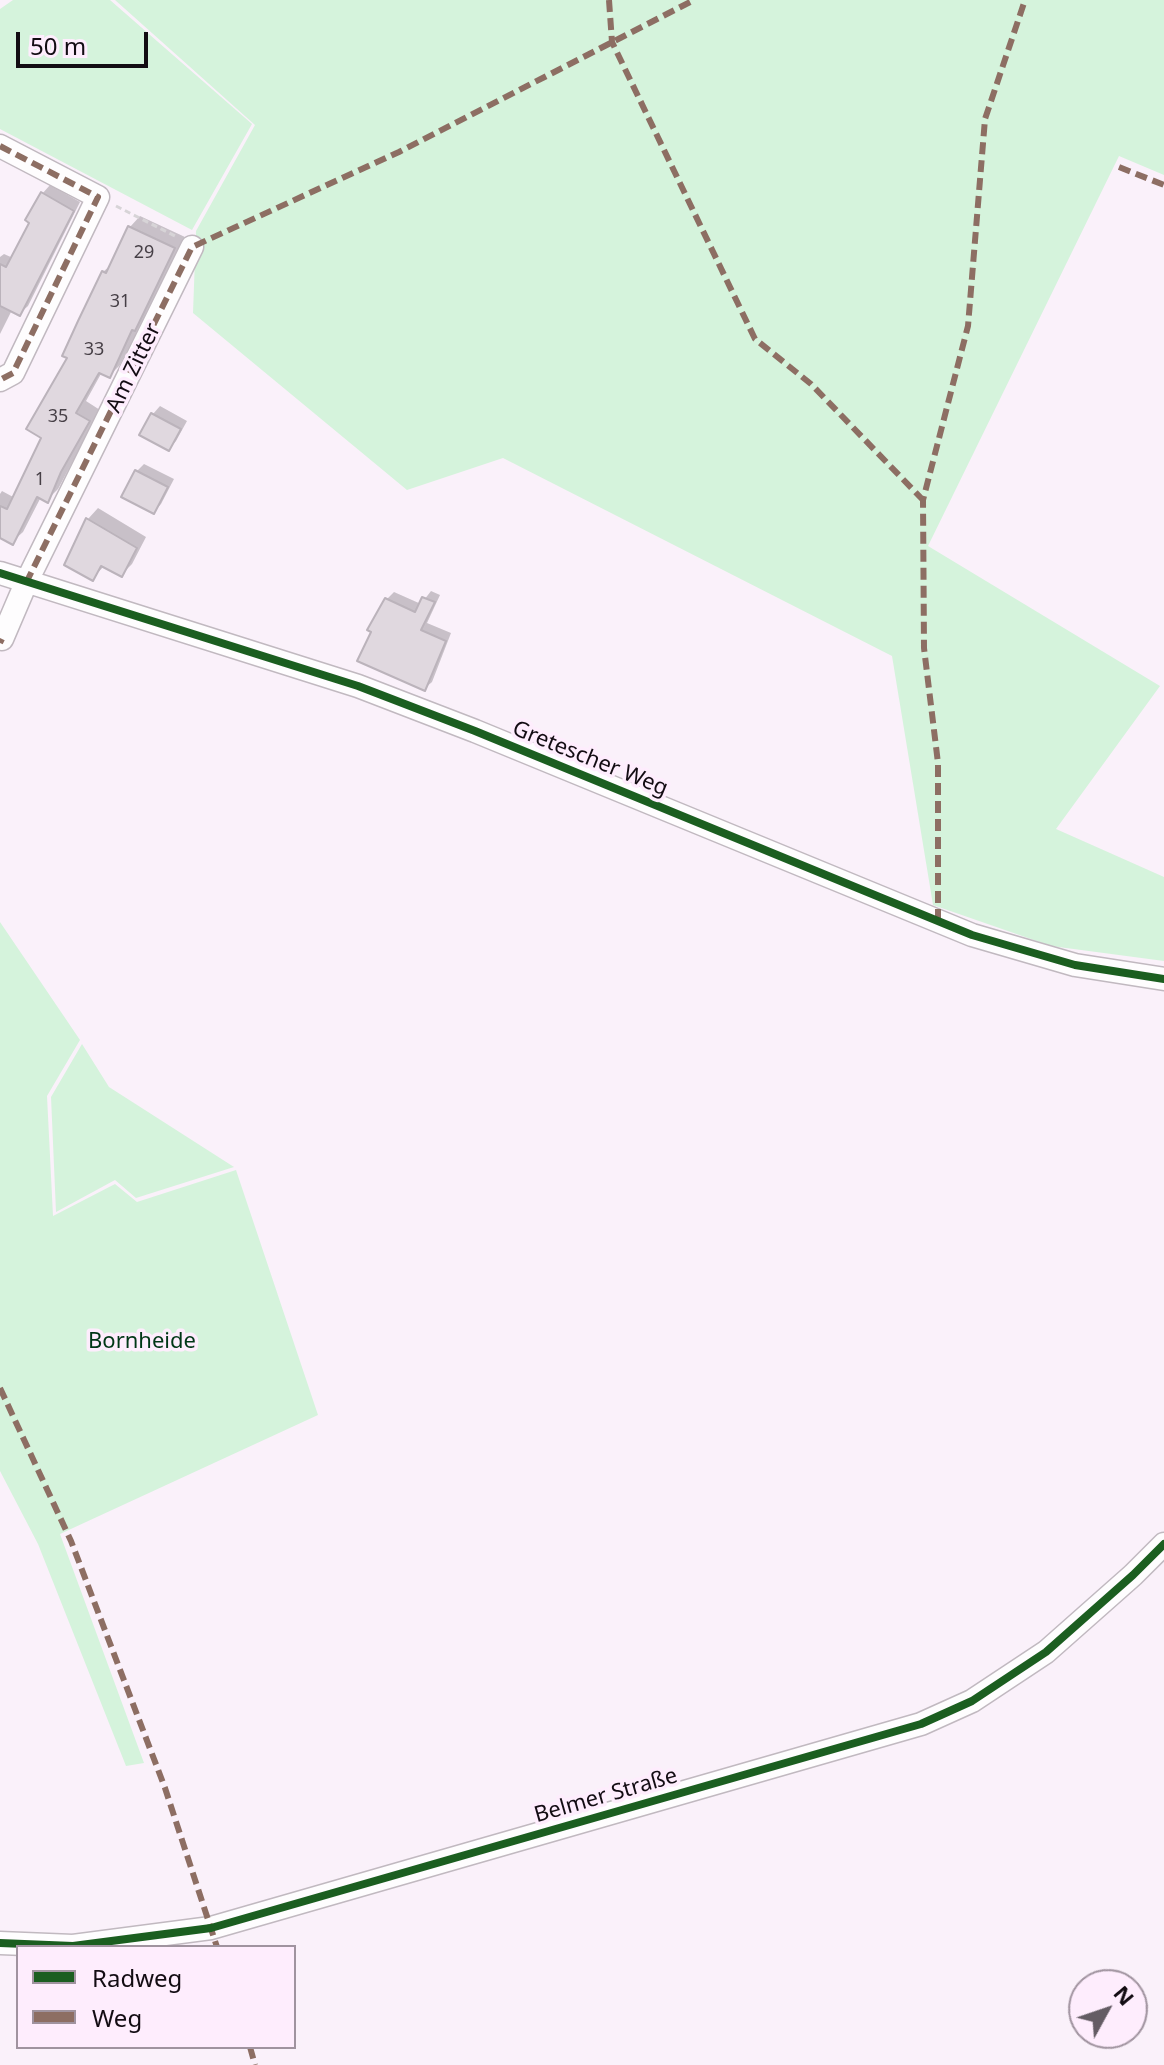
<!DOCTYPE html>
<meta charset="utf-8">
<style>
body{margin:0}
#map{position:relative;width:1164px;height:2065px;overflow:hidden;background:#faf1fa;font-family:"Noto Sans",sans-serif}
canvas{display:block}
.legend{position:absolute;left:16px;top:1945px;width:280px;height:104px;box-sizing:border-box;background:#feedfd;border:2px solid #a0939f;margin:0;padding:10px 14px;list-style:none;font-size:24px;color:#130c13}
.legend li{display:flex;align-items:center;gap:16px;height:40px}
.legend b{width:40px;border:2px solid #a0939f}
.north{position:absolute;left:1068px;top:1969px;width:80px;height:80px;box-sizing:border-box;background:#feedfd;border:2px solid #a0939f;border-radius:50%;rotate:50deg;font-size:22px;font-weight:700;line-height:32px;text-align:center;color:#130c13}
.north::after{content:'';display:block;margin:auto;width:28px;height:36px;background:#645c64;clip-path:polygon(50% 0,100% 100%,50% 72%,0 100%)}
.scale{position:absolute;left:16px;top:32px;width:132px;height:36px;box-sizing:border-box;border:4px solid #130c13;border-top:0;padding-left:10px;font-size:24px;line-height:28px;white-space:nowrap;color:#130c13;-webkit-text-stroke:6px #feedfd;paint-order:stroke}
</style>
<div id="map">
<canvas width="1164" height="2065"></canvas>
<ul class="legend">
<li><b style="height:10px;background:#1b5e20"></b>Radweg</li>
<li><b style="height:10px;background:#8d6e63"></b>Weg</li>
</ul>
<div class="north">N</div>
<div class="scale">50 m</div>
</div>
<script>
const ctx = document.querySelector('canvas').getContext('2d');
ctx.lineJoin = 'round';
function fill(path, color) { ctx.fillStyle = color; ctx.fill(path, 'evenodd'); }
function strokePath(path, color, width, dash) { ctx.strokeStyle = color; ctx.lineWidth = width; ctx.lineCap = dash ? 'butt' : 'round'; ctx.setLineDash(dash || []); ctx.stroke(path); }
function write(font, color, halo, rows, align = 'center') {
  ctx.font = font + ' "Noto Sans",sans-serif'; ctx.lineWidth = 7; ctx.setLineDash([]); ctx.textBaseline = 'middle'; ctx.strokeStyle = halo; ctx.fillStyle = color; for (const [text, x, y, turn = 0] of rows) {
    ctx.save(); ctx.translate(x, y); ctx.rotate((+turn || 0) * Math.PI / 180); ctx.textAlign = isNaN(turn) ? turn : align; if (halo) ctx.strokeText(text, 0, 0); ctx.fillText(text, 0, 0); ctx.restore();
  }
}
const green = new Path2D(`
 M13,0H110L252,124L192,230L0,129V9Z
 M115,0H1164V175L1119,156L928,546L1160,686L1056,829L1164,877V961L1051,946L933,905L892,656L503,458L407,490L193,313L196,231L255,125Z
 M0,922L80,1040L47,1096L53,1216L115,1184L137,1202L236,1170L318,1415L60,1534L144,1763L126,1766L38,1544L0,1471Z
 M82,1044L109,1087L234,1167L136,1198L115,1180L56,1212L51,1097Z`);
const shadow = new Path2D(`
 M50,185L80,202L28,306L19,314L12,310L0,334V257L4,254L13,258L42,194Z
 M140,216L185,237L120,365L109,376L102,372L86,401L100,410L58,489L47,500L41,497L23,532L12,542L0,536V494L2,491L15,498L44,438L70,357L103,272L113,263L130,227Z
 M160,406L187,421L176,441L169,449L142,434L153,414Z
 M144,464L174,479L161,504L154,512L137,471Z
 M98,508L146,537L132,564L121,575L104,566L93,578L66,564L88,519Z
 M431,591L440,595L427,623L451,633L432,682L424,689L370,629L387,599L394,592L421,604Z`);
const building = new Path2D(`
 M41,192L74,211L20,316L0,306V264L6,267L29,223L25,220Z
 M128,226L175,248L135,331L132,330L110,378L99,373L76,413L90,421L61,472L48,503L37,497L13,545L0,538V506L7,509L41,438L26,429L67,358L62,356L78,321L102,271L106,273Z
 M151,413L181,429L169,451L139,435Z
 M135,470L168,487L154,514L121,497Z
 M86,518L137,548L122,577L101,566L93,581L64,565Z
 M422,597L435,602L421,630L446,641L425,691L357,661L371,632L367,630L385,598L415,612Z`);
const path = new Path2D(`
 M116,206L177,237`);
const minor = new Path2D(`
 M0,146L98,197L13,373L0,380
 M0,573L358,686L475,731L972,935L1075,965L1164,979
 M2,639L26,583L192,247
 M0,1943L73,1946L211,1928L921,1724L972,1701L1046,1652L1133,1575L1164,1544`);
const quiet = new Path2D(`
 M609,0L612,42L755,339L811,384L923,500
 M0,146L98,197L13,373L0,380
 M1119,167L1164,185
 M26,583L192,247L399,152L694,0
 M0,643L2,639
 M938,921V763L924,648L923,500L968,326L985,119L1025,0
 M0,1388L71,1541L165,1788L217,1947
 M250,2047L255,2065`);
const cycleway = new Path2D(`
 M0,573L358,686L475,731L972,935L1075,965L1164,979
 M0,1943L73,1946L211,1928L921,1724L972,1701L1046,1652L1133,1575L1164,1544`);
const numberNames = [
 ["29",144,253],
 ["31",120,302],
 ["33",94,350],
 ["35",58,417],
 ["1",40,480]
];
const streetNames = [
 ["Am Zitter",134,368,-64],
 ["Gretescher Weg",590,759,22],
 ["Belmer Straße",606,1796,-16]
];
const parkNames = [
 ["Bornheide",142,1342]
];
fill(green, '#d5f3dc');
fill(shadow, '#0003');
fill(building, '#e0d8df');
strokePath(building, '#bbb3bb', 2);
strokePath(minor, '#c1b9c0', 25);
strokePath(path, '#d7d4d7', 3, [6, 4]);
strokePath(minor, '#fefdfe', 22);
strokePath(quiet, '#8d6e63', 6, [12, 6]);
strokePath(cycleway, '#1b5e20', 8);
write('18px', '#463f46', null, numberNames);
write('22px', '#130c13', '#feedfd', streetNames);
write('22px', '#003716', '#feedfd', parkNames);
</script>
